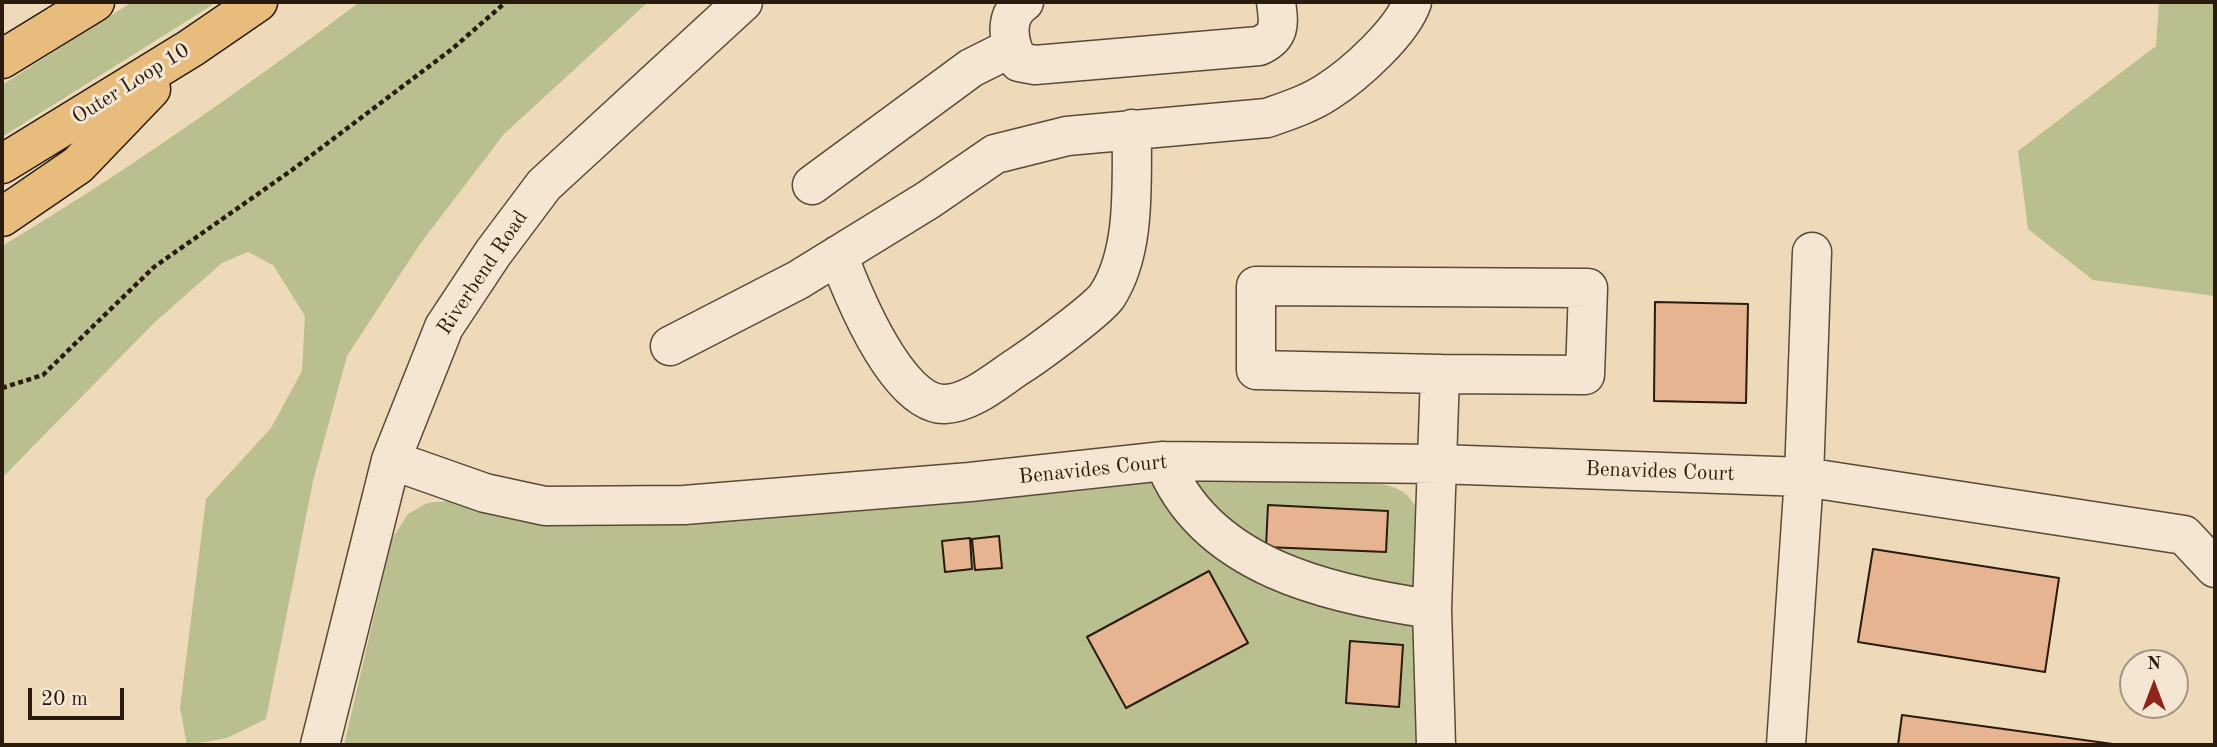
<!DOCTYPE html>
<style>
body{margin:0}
#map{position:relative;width:2217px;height:747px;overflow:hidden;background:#eed9b9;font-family:"Old Standard TT",serif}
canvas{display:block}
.frame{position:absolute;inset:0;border:4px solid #291b0d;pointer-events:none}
.north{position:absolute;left:2119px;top:649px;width:70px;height:70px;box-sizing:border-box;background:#f4e6d2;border:2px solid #a39583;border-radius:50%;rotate:0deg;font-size:19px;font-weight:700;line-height:28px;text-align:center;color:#291b0d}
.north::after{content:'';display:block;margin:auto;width:24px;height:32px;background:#8f2418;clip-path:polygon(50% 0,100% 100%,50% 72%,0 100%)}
.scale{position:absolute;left:28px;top:688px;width:96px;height:32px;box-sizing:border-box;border:4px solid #291b0d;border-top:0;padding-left:9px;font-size:21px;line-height:24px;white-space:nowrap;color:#291b0d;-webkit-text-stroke:5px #f4e6d2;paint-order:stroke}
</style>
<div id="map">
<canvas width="2217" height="747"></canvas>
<div class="frame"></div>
<div class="north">N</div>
<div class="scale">20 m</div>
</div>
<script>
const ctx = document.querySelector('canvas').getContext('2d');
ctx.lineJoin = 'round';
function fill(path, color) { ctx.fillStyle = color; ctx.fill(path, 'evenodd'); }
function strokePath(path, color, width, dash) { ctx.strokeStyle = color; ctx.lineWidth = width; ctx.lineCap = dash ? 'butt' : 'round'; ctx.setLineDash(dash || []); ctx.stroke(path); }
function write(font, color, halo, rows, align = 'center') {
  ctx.font = font + ' "Old Standard TT",serif'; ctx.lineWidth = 6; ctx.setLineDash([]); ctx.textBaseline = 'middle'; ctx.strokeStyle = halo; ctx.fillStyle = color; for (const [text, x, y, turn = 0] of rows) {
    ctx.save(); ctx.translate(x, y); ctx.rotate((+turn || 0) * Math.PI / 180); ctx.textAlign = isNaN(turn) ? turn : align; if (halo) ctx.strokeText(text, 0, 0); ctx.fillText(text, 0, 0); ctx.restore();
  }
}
const green = new Path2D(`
 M132,2H217L2,137V85Z
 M360,2H648L504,134L420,244L347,356L313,481L266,719L227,738L187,745L180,708L206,499L271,428L302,371L305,316L273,265L248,252L222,263L154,323L2,478V246C126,172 244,88 360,2Z
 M2159,2H2215V296L2093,280L2028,229L2018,151L2156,46Z
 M1271,477C1302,479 1387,475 1407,495C1415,503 1419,514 1423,524L1428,745H344L392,539L408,514L427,503L447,501L558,522L637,526L1156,482Z`);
const building = new Path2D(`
 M1655,302L1748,304L1746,403L1654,401Z
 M1268,505L1388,511L1386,552L1266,547Z
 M999,536L1002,568L975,570L972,539Z
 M970,538L972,569L945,572L942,541Z
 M1873,549L2059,578L2045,672L1858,642Z
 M1209,571L1248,643L1126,708L1087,637Z
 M1350,641L1403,645L1399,707L1346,703Z
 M1902,715L2120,745H1898Z`);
const path = new Path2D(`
 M2,388L43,375L154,267L292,170L452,49L506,2`);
const minor = new Path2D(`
 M1024,2C1003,16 1008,43 1019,62L1035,65L1259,46C1281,36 1279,24 1276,2
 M812,185L971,68L1011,48
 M838,255C852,292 897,406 945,404C972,403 998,379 1020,365C1037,354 1097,310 1107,296C1137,250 1131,181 1132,129
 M670,346L798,280L928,200L995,154L1067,136L1267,118C1287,111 1309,104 1327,92C1354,75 1402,32 1412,2
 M391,460L485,493L545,506L684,505L970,482L1164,461L1438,464L1804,477L2184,535L2215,568
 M1164,461C1205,567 1331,595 1432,609
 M320,745L391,460L444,327L493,253L544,185L743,2
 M1436,745L1432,609L1440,374L1256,370V286L1588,288L1585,375L1440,374
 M1786,745L1804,477L1812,252`);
const highway = new Path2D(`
 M2,59L95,2
 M2,164L191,48L258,2
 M2,217L78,165L151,89`);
const streetNames = [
 ["Outer Loop 10",131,84,-32],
 ["Riverbend Road",483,273,-56],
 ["Benavides Court",1093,470,-6],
 ["Benavides Court",1660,472,2]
];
fill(green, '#b9bf8f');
fill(building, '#e7b491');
strokePath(building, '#291b0d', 2);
strokePath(minor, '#5a4a38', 41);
strokePath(highway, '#291b0d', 41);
strokePath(path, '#291b0d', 4.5, [5, 3.5]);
strokePath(minor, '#f4e6d2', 38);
strokePath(highway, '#e7bc7c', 38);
write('21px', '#291b0d', '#f4e6d2', streetNames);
</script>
